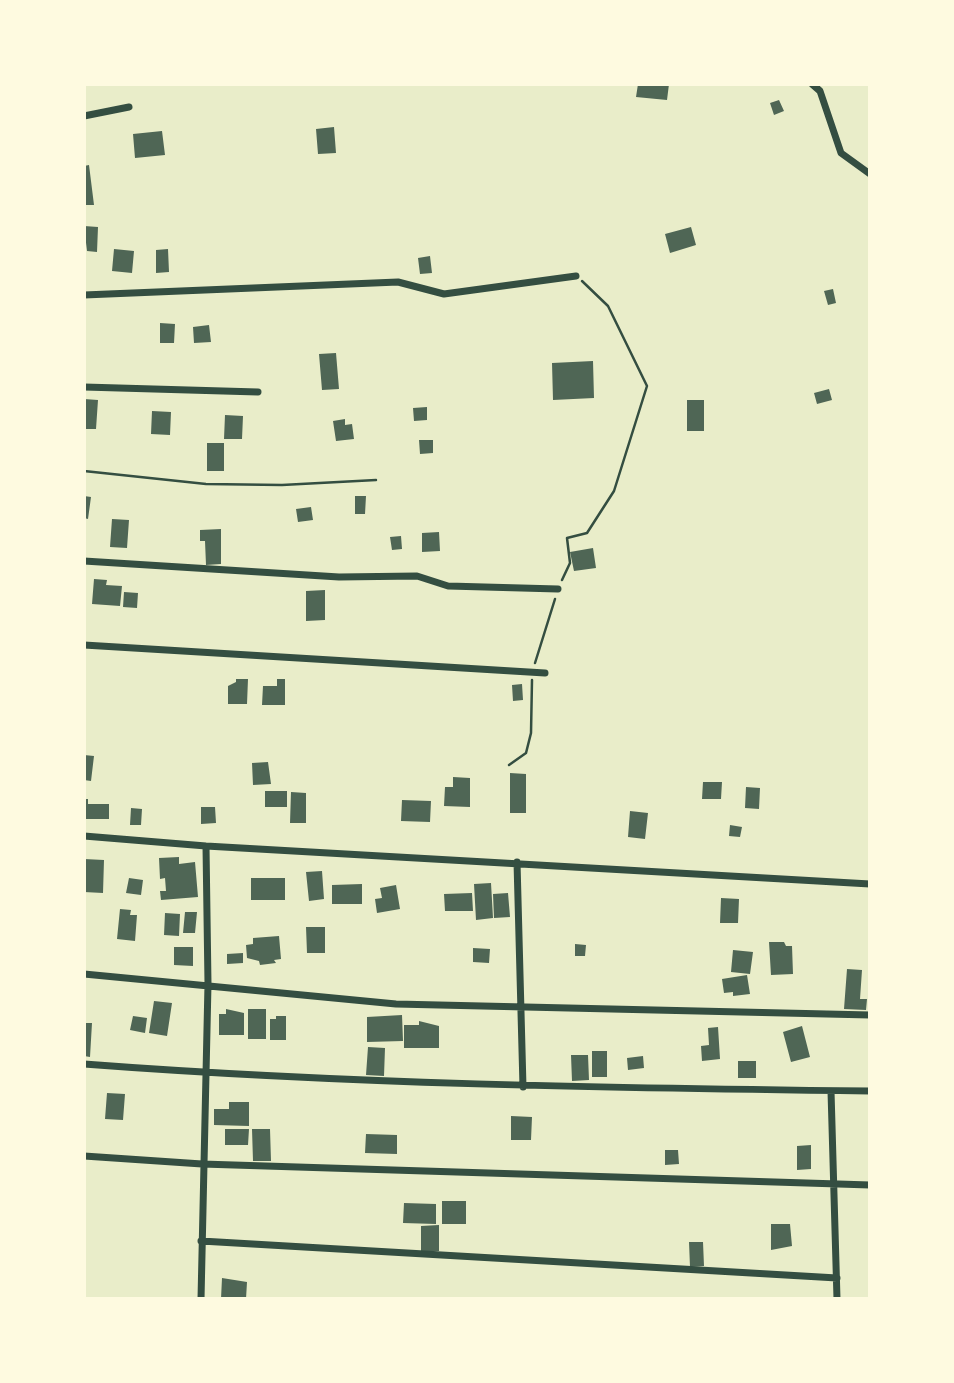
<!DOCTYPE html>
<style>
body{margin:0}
#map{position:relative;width:954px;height:1383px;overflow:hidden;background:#e9edc9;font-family:"Playfair Display",serif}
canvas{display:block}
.frame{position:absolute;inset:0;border:86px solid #fefae0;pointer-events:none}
</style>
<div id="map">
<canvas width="954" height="1383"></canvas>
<div class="frame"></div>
</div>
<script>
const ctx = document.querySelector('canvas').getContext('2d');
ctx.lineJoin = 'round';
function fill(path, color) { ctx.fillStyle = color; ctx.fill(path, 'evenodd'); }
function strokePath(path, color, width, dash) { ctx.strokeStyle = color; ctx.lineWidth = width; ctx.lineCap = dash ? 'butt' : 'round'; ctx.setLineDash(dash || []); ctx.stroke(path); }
const building = new Path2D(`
 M638,84H669L667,100L636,97Z
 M779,100L784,111L774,115L770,103Z
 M334,127L336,153L318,154L316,129Z
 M162,131L165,155L135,158L133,134Z
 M89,165L94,205H84V166Z
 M84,226L98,227L97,252L87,251Z
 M691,227L696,245L670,253L665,234Z
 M114,249L134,251L132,273L112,271Z
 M168,249L169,272L156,273V250Z
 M430,256L432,273L420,274L418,258Z
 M833,289L836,303L828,305L824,291Z
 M160,323L175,324L174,343H160Z
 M209,325L211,342L194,343L193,327Z
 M336,353L339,389L322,390L319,354Z
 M593,361L594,398L553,400L552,363Z
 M829,389L832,400L817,404L814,393Z
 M84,399L98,400L96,429H84Z
 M687,400H704V431H687Z
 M427,407V420L414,421L413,408Z
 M152,411L171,412L170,435L151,434Z
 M225,415L243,416L242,439H224Z
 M345,419V425L352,424L354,439L336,441L333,421Z
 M419,440H433V453L420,454Z
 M207,443H224V471H207Z
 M84,496L91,497L88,519L84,518Z
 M355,496H366L365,514H355Z
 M311,507L313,520L298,522L296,509Z
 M112,519L129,520L127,548L110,547Z
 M221,529V564L206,565L205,541H200V530Z
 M439,532L440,551L422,552V533Z
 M401,536L402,549L392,550L390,537Z
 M593,548L596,568L574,571L570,552Z
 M94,579L107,580L106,585L122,586L120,606L92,604Z
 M325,590V620L306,621V591Z
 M124,592L138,593L137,608L123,607Z
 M236,679H248L247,704H228V686L236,682Z
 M277,679H285V705H262L263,686H277Z
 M522,684L523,700L513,701L512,685Z
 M84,755L94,756L91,781L84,780Z
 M268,762L271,784L253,785L252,763Z
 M510,773L526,774V813H510Z
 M453,777L470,778V807L444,806L445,787H453Z
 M703,782H722L721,799H702Z
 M746,787L760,788L759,809L745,808Z
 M265,791H287V807H265Z
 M291,792L306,793V823H290Z
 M84,799H88V804H109V819H84Z
 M402,800L431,801L430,822L401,821Z
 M201,807H215L216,823L201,824Z
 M131,808L142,809L141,825H130Z
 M630,811L648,813L645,839L628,837Z
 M730,825L742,827L740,837L729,836Z
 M179,857V864L195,862L198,897L161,900L160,891H166L165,878L160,879L159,858Z
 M84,859L104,860L103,893L84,892Z
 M322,871L324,899L309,901L306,872Z
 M129,878L143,880L141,895L126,893Z
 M251,878H285V900H251Z
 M491,883L493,918L476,920L474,884Z
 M362,884V904H332V885Z
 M396,885L400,909L377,913L375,899L382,898L380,888Z
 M472,893L473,911H445L444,894Z
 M508,893L510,917L494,918L493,894Z
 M721,898L739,899L738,923H720Z
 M120,909L131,910L130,915H137L135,941L117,939Z
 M185,912H197L195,933H183Z
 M165,913L180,914L179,936L164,935Z
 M306,927H325V953H307Z
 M279,936L281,959L274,960L276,963L260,965L259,961L247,958L246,945L253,944V938Z
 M769,942H784L786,946H792L793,974L771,975Z
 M575,944L586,945L585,956H575Z
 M174,947H193V966L174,965Z
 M473,948L490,949L489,963L473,962Z
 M733,950L753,952L750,974L731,972Z
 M243,953V963L227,964V954Z
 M847,969L862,970L860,999H867L866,1010L844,1009Z
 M747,975L750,994L733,996V992L724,993L722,979Z
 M154,1001L172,1003L167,1036L149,1033Z
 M226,1009L244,1013V1035H219V1014H226Z
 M248,1009H266V1039H248Z
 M402,1015L403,1041L367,1042V1017Z
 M133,1016L147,1018L145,1033L130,1030Z
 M276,1016H286V1040H270V1019H276Z
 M419,1021L439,1026V1048H404V1025H419Z
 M84,1023H92L90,1057L84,1056Z
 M802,1026L810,1057L791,1062L783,1032Z
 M718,1027L720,1059L702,1061L701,1046L709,1045L708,1028Z
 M368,1047L385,1048L384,1076L366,1075Z
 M592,1051H607V1077H592Z
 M571,1055H588L589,1080L572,1081Z
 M643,1056L644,1068L628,1070L627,1058Z
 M738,1061H756V1078H738Z
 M107,1093L125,1094L123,1120L105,1119Z
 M229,1102H249V1126L214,1125V1109H229Z
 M511,1116L532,1117L531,1140H511Z
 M225,1129H249L248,1145H225Z
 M252,1129H270L271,1161H253Z
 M366,1134L397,1135V1154L365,1153Z
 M811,1145V1169L797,1170V1146Z
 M665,1150H678L679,1164L665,1165Z
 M442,1201H466V1224H442Z
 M404,1203L436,1204V1224L403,1223Z
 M771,1224H790L792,1246L771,1250Z
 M439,1225V1251L421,1252V1226Z
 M689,1242H703L704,1266L690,1267Z
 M222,1278L247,1282L246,1299H221Z`);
const path = new Path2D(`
 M84,471L206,484L282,485L376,480
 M562,580L570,563L567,538L587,533L614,491L647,386L608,306L582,281
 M535,663L555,599
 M509,765L526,753L531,733L532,680`);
const minor = new Path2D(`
 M812,84L820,91L841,153L870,174
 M84,116L129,107
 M84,295L398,282L444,294L576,276
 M84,387L258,392
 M84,561L339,577L417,576L448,586L558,589
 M84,645L545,673
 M84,836L206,846L870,884
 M517,862L523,1087
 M84,974L396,1004L870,1015
 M84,1064C346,1084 608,1088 870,1091
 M831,1091L837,1299
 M84,1156L202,1164L870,1185
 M201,1241L837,1278
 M201,1299L208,984L206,846`);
fill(building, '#4f6655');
strokePath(path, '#344e41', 2.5);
strokePath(minor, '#344e41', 7);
</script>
